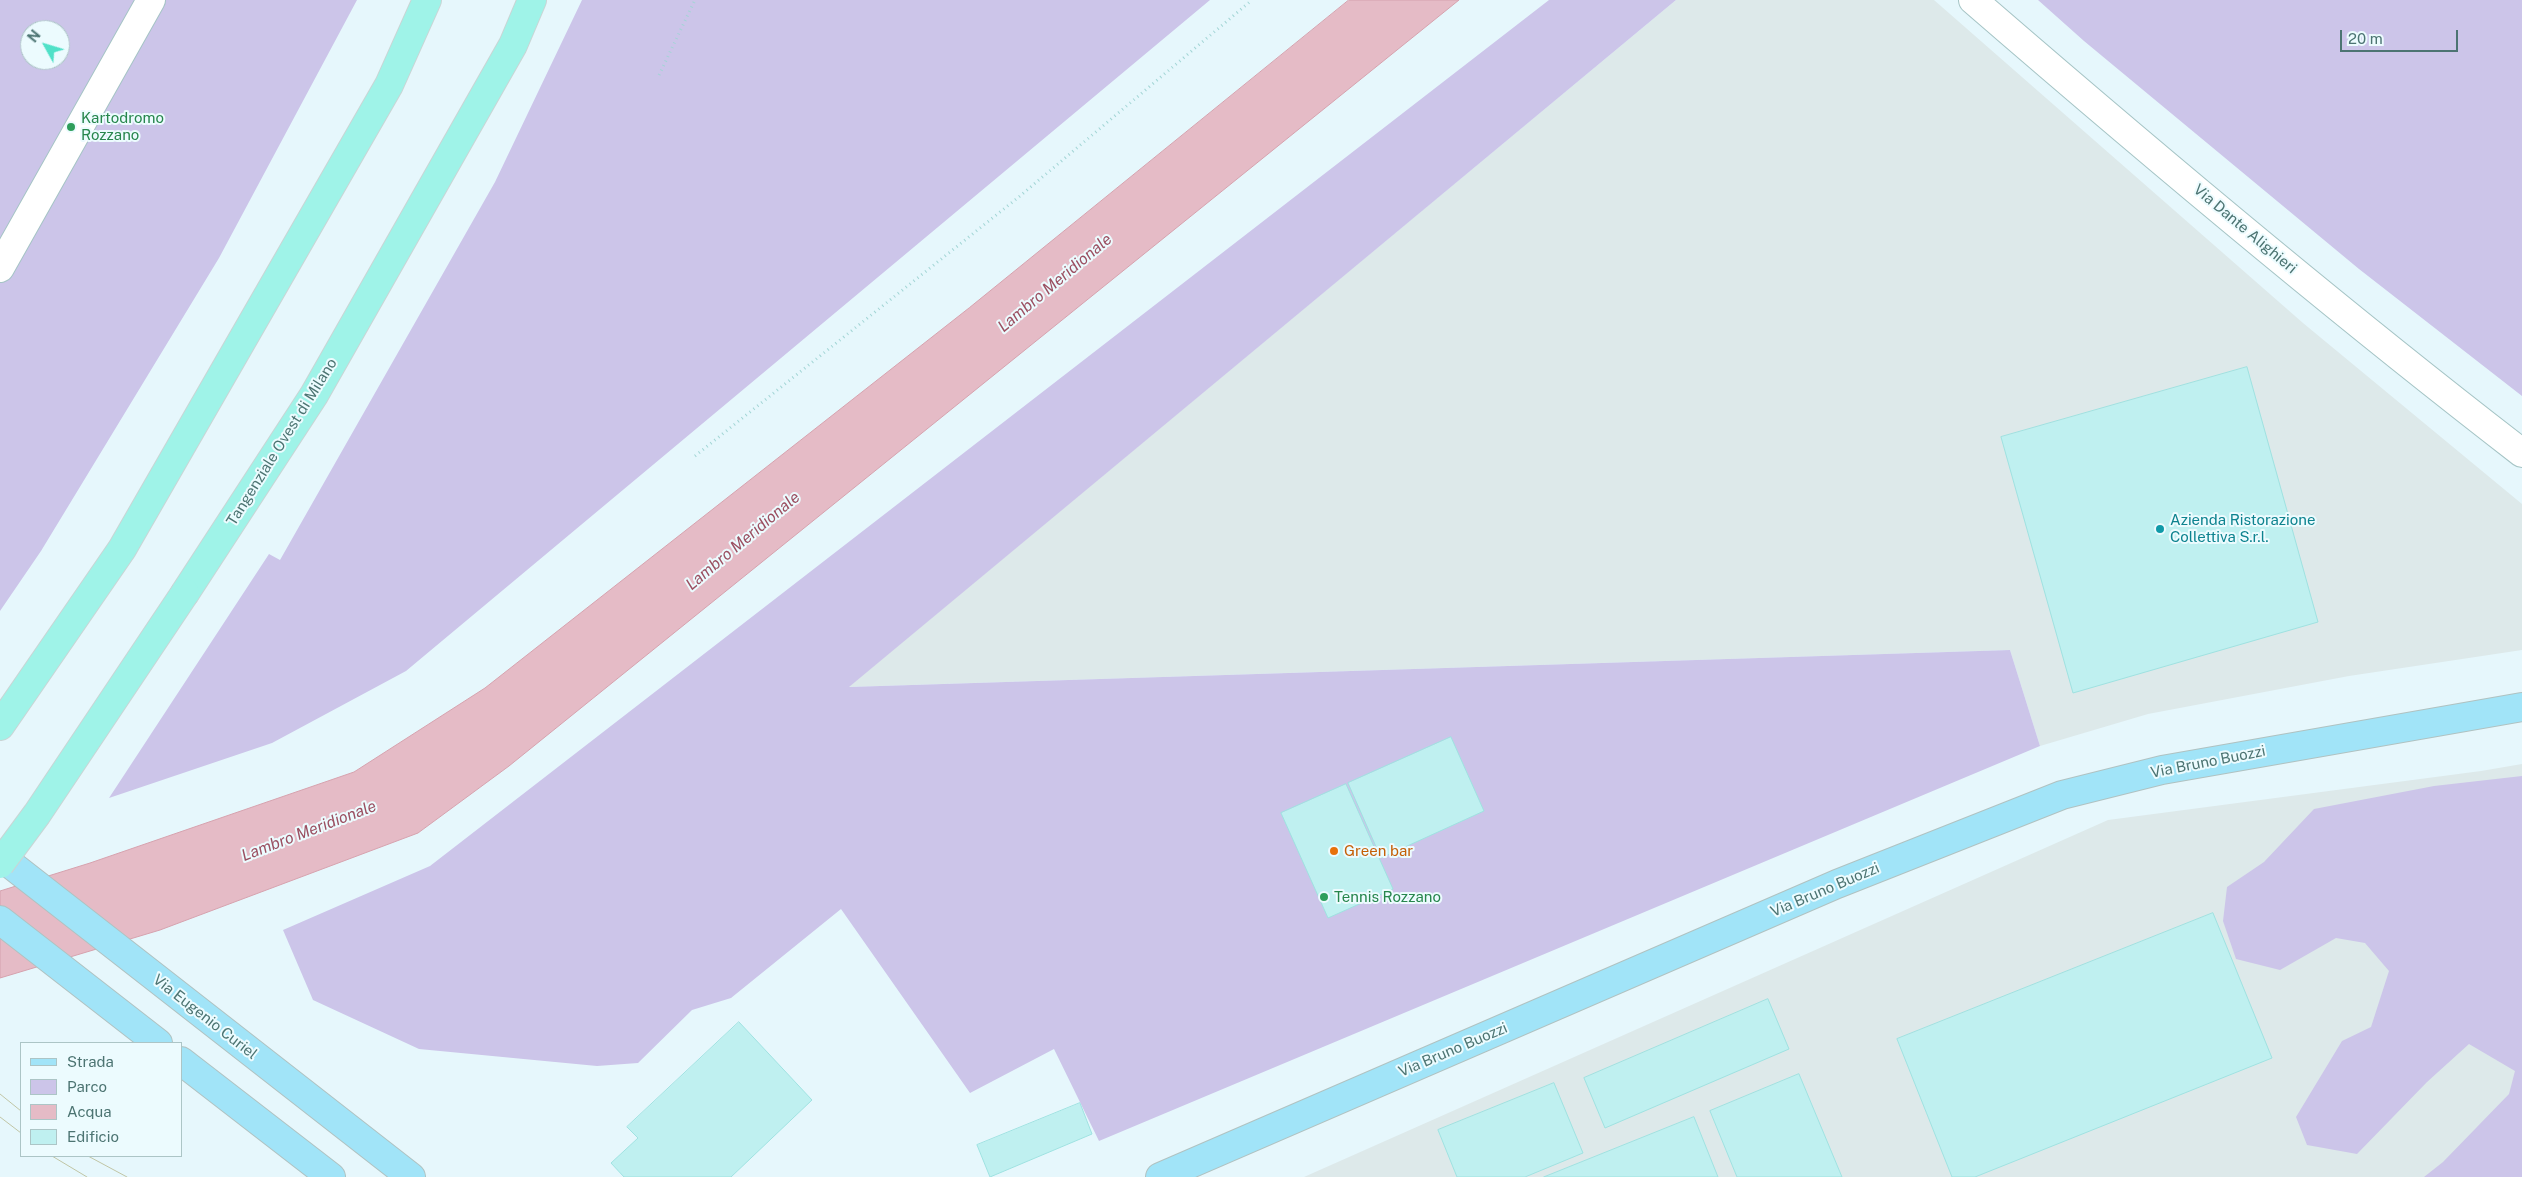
<!DOCTYPE html>
<style>
body{margin:0}
#map{position:relative;width:2522px;height:1177px;overflow:hidden;background:#e6f7fc;font-family:"Public Sans",sans-serif}
canvas{display:block}
.legend{position:absolute;left:20px;top:1042px;width:162px;height:115px;box-sizing:border-box;background:#ecfbfe;border:1px solid #acc5c6;margin:0;padding:6px 9px;list-style:none;font-size:15px;color:#4c7472}
.legend li{display:flex;align-items:center;gap:10px;height:25px}
.legend b{width:25px;border:1px solid #acc5c6}
.north{position:absolute;left:20px;top:20px;width:50px;height:50px;box-sizing:border-box;background:#ecfbfe;border:1px solid #acc5c6;border-radius:50%;rotate:309deg;font-size:14px;font-weight:700;line-height:20px;text-align:center;color:#4c7472}
.north::after{content:'';display:block;margin:auto;width:18px;height:22px;background:#50e1c8;clip-path:polygon(50% 0,100% 100%,50% 72%,0 100%)}
.scale{position:absolute;left:2340px;top:30px;width:118px;height:22px;box-sizing:border-box;border:2px solid #4c7472;border-top:0;padding-left:6px;font-size:15px;line-height:18px;white-space:nowrap;color:#4c7472;-webkit-text-stroke:4px #ecfbfe;paint-order:stroke}
</style>
<div id="map">
<canvas width="2522" height="1177"></canvas>
<ul class="legend">
<li><b style="height:6px;background:#a1e4f8"></b>Strada</li>
<li><b style="height:14px;background:#ccc5e9"></b>Parco</li>
<li><b style="height:14px;background:#e5bbc6"></b>Acqua</li>
<li><b style="height:14px;background:#bff0f0"></b>Edificio</li>
</ul>
<div class="north">N</div>
<div class="scale">20 m</div>
</div>
<script>
const ctx = document.querySelector('canvas').getContext('2d');
ctx.lineJoin = 'round';
function fill(path, color) { ctx.fillStyle = color; ctx.fill(path, 'evenodd'); }
function strokePath(path, color, width, dash) { ctx.strokeStyle = color; ctx.lineWidth = width; ctx.lineCap = dash ? 'butt' : 'round'; ctx.setLineDash(dash || []); ctx.stroke(path); }
function write(font, color, halo, rows, align = 'center') {
  ctx.font = font + ' "Public Sans",sans-serif'; ctx.lineWidth = 4; ctx.setLineDash([]); ctx.textBaseline = 'middle'; ctx.strokeStyle = halo; ctx.fillStyle = color; for (const [text, x, y, turn = 0] of rows) {
    ctx.save(); ctx.translate(x, y); ctx.rotate((+turn || 0) * Math.PI / 180); ctx.textAlign = isNaN(turn) ? turn : align; if (halo) ctx.strokeText(text, 0, 0); ctx.fillText(text, 0, 0); ctx.restore();
  }
}
const industrial = new Path2D(`
 M1676,0H1934L2303,323L2522,504V650L2349,676L2148,714L2040,746L2010,650L848,687Z
 M2522,764V1177H1304L2108,820L2481,771Z`);
const green = new Path2D(`
 M0,0H357L219,258L41,551L0,611ZM30,30H60V60H30Z
 M582,0H1210L406,671L272,743L109,798L269,554L280,560L495,182Z
 M1549,0H1676L849,687L2010,650L2040,746L1099,1141L1054,1049L970,1093L841,909L731,998L692,1010L638,1063L597,1066L419,1049L313,1000L283,930L430,866Z
 M2038,0H2522V396L2359,269L2084,41Z
 M2522,776V1177H2424L2443,1162L2509,1094L2515,1071L2469,1044L2427,1082L2357,1154L2307,1145L2296,1117L2342,1041L2371,1027L2389,971L2365,943L2336,938L2280,970L2236,959L2223,921L2227,887L2264,862L2314,809L2434,786Z`);
const water = new Path2D(`
 M1349,0H1459L509,766L418,833L160,930L0,978V891L90,863L354,772L485,688L969,308Z`);
const building = new Path2D(`
 M2247,367L2318,622L2073,693L2001,437Z
 M1451,737L1484,811L1381,858L1348,783Z
 M1346,784L1393,889L1328,918L1281,813Z
 M2213,913L2272,1058L1975,1177H1952L1897,1039Z
 M1768,999L1789,1049L1605,1128L1584,1078Z
 M739,1022L812,1100L731,1177H624L611,1163L638,1138L627,1127Z
 M1799,1074L1842,1177H1737L1710,1111Z
 M1554,1083L1583,1153L1525,1177H1457L1438,1130Z
 M1080,1103L1092,1134L990,1177L977,1145Z
 M1694,1117L1718,1177H1544Z`);
const path = new Path2D(`
 M659,75L695,0
 M695,456L1020,196L1252,0`);
const minor = new Path2D(`
 M1973,0C2152,155 2334,308 2522,453
 M0,268L151,0`);
const major = new Path2D(`
 M0,856L411,1177
 M0,920L158,1043
 M181,1061L331,1177
 M1160,1177L1837,884L2062,795L2162,770L2522,707`);
const highway = new Path2D(`
 M185,593L314,395L513,45L532,0
 M0,726L122,549L389,85L427,0`);
const tram = new Path2D(`
 M0,1094L21,1111
 M0,1117L21,1133
 M52,1156L87,1177
 M88,1156L127,1177`);
const highwayBridge = new Path2D(`
 M0,864L37,814L185,593`);
const markers = [
 [71,127,5,"#2e9e5b"],
 [2160,529,5,"#0f9aa8"],
 [1334,851,5,"#e8710a"],
 [1324,897,5,"#2e9e5b"]
];
const leisureNames = [
 ["Kartodromo",81,118],
 ["Rozzano",81,135],
 ["Tennis Rozzano",1334,897]
];
const streetNames = [
 ["Via Dante Alighieri",2245,229,40],
 ["Tangenziale Ovest di Milano",282,442,-58],
 ["Via Bruno Buozzi",2208,762,-11],
 ["Via Bruno Buozzi",1825,890,-23],
 ["Via Eugenio Curiel",205,1017,38],
 ["Via Bruno Buozzi",1453,1050,-23]
];
const cultureNames = [
 ["Azienda Ristorazione",2170,520],
 ["Collettiva S.r.l.",2170,537]
];
const foodNames = [
 ["Green bar",1344,851]
];
const waterNames = [
 ["Lambro Meridionale",1055,283,-40],
 ["Lambro Meridionale",743,541,-40],
 ["Lambro Meridionale",309,831,-21]
];
fill(industrial, '#dde9ea');
fill(green, '#ccc5e9');
fill(water, '#e5bbc6');
strokePath(water, '#d6a2ae', 1);
fill(building, '#bff0f0');
strokePath(building, '#9fe2e1', 1);
strokePath(minor, '#a5c4c5', 30);
strokePath(major, '#b0c2c1', 30);
strokePath(highway, '#c9d5d5', 30);
strokePath(path, '#a2d5d5', 3, [1, 4]);
strokePath(minor, '#fff', 28);
strokePath(major, '#a1e4f8', 28);
strokePath(highway, '#9ff3e8', 28);
strokePath(tram, '#c0c5a5', 1);
strokePath(highwayBridge, '#c9d5d5', 30, []);
strokePath(highwayBridge, '#9ff3e8', 28);
for (const [x, y, r, color] of markers) { const dot = new Path2D(); dot.arc(x, y, r, 0, 2 * Math.PI); ctx.fillStyle = color; ctx.fill(dot); strokePath(dot, '#ecfbfe', 2); }
write('15px', '#27864d', '#ecfbfe', leisureNames, 'left');
write('15px', '#4c7472', '#ecfbfe', streetNames);
write('15px', '#0d838f', '#ecfbfe', cultureNames, 'left');
write('15px', '#c56008', '#ecfbfe', foodNames, 'left');
write('italic 16px', '#9b4f61', '#ecfbfe', waterNames);
</script>
